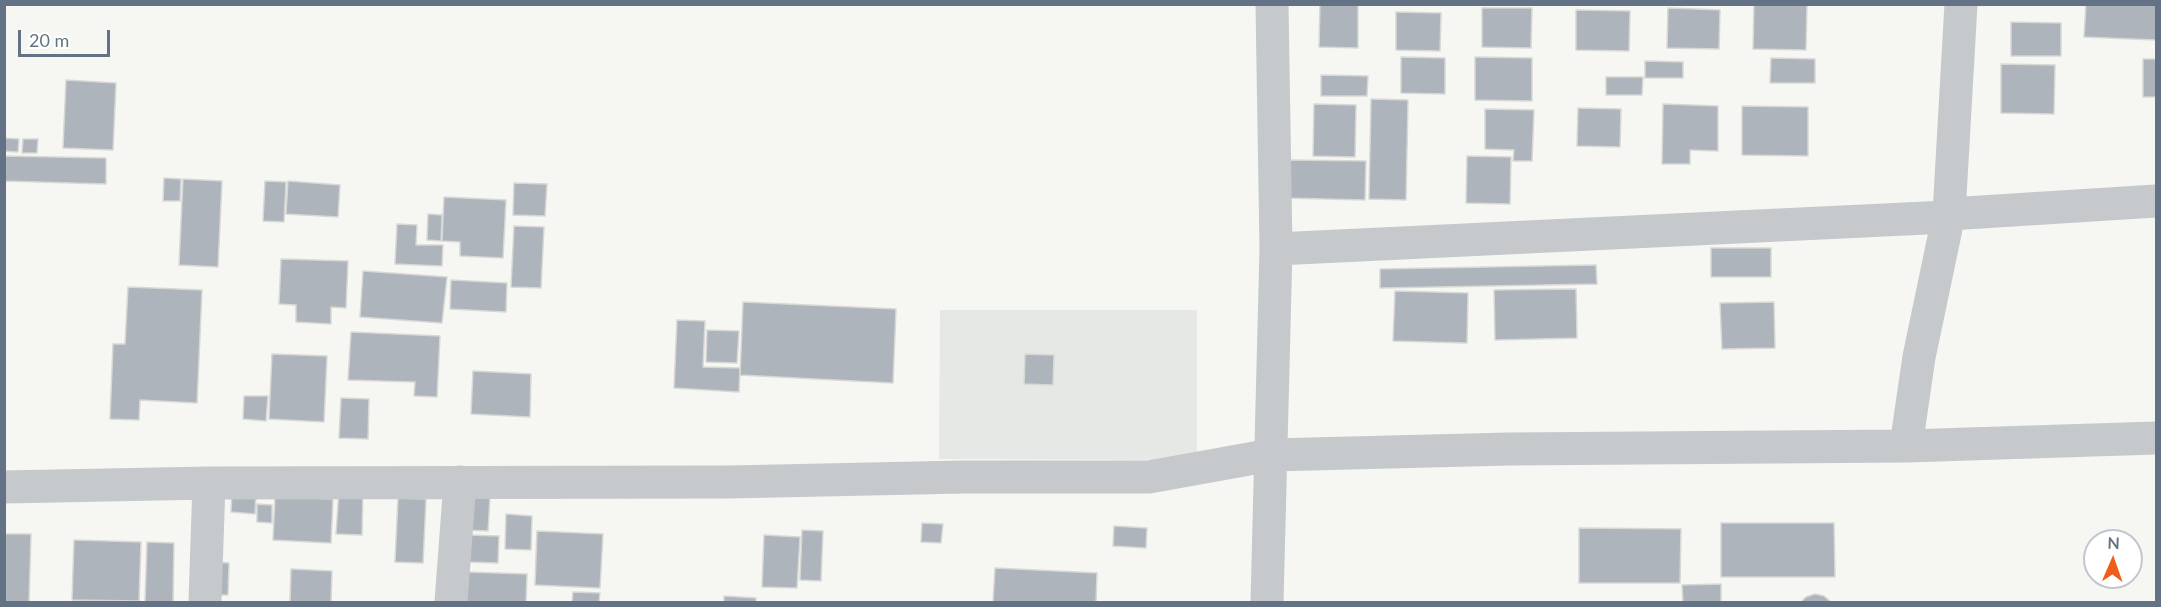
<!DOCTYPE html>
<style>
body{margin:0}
#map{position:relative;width:2161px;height:607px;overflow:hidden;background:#f6f6f2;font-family:Lato,sans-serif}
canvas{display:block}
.frame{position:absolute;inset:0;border:6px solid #637385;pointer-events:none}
.north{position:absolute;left:2083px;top:529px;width:60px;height:60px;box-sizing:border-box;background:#fff;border:2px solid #c1c7ce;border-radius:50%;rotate:2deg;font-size:16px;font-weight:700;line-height:24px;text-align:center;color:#637385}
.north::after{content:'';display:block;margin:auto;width:21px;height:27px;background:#ee5e1a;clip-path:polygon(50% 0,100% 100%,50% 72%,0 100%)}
.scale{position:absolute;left:18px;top:30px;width:92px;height:27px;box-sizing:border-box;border:3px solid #637385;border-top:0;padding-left:8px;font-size:18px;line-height:21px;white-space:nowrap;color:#637385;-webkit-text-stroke:4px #fff;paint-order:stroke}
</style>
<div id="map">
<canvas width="2161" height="607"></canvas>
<div class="frame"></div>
<div class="north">N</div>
<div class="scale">20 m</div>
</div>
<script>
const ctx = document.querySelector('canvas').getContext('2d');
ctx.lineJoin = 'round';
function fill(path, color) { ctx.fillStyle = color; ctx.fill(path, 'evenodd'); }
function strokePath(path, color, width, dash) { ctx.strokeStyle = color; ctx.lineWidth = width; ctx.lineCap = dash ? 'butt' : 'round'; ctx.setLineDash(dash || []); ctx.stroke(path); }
const built = new Path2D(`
 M940,310H1197V460L939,459Z`);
const building = new Path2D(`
 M1320,4H1358V48L1319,47Z
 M1754,4H1807L1806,50L1753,49Z
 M2086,4H2156V40L2084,37Z
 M1482,8H1532L1531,48L1482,47Z
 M1668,8L1720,10L1719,49L1667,48Z
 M1576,10L1630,11L1629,51L1576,50Z
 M1396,12L1441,13L1440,51L1396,50Z
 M2011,22L2061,23V56H2011Z
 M1401,57L1445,58V94L1401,93Z
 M1475,57L1532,58V101L1475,100Z
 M1771,58L1815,59V83H1770Z
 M2143,59H2156V97H2143Z
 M1645,61L1683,62V78H1645Z
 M2001,64L2055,65L2054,114L2001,113Z
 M1321,75L1368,76L1367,96H1321Z
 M1606,77H1643L1642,95H1606Z
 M66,80L116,83L113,150L63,148Z
 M1371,99L1408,100L1406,200L1369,199Z
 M1314,104L1356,105L1355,157L1313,156Z
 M1663,104L1718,106V151L1690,150V164H1662Z
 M1742,106L1808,107V156L1742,155Z
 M1578,108L1621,109L1620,147L1577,146Z
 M1485,109L1534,110L1532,161H1513L1514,150L1485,149Z
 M4,138L19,139L18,152L4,151Z
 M23,139H38L37,153H22Z
 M4,156L106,158V184L4,181Z
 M1467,156L1511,157L1510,204L1466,203Z
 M1287,160L1366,161L1365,200L1286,198Z
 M164,178L181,179L180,201H163Z
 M183,179L222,181L218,267L179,265Z
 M265,181L286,182L284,222L263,221Z
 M288,181L340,185L338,217L286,214Z
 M514,183L547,184L545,216L513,215Z
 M444,197L506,200L503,258L460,256V242L442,241Z
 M428,214L442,215L441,241L427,240Z
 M397,224L417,225L416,245H443L442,266L395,264Z
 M514,226L544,227L541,288L511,287Z
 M1711,248H1771V277H1711Z
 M281,259L348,261L346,308L331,307V324L296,322V305L279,304Z
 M1596,265L1597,284L1380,288V269Z
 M363,271L447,277L442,323L360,317Z
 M451,280L507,283L506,312L450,309Z
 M128,287L202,290L197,403L140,400L139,420L110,419L113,344H125Z
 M1576,289L1577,338L1495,340L1494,290Z
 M1395,291L1468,293L1467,343L1393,341Z
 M743,302L896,309L893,383L740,375Z
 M1774,302L1775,348L1722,349L1720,303Z
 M677,320L705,321L703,367L740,368L739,392L674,388Z
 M707,330L739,331L737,363L706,362Z
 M351,332L440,336L437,397L414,396L415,382L348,380Z
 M272,354L327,356L324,422L269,419Z
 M1025,354L1054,355L1053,385L1024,384Z
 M473,371L531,374L530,417L471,414Z
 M244,396H268L266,421L243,419Z
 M341,398L369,399L368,439L339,438Z
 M339,489L363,490L362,535L336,534Z
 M232,492L256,493L255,514L231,512Z
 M469,495L490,497L488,531L467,530Z
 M275,497L333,499L331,543L273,540Z
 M398,498L426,499L423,563L395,562Z
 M257,504L272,505V523L257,522Z
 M506,514L532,516L531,550L505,549Z
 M922,523L943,524L941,543L921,542Z
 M1721,523H1834L1835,577H1721Z
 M1114,526L1147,528L1146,548L1113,546Z
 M1579,528L1681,529L1680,583H1579Z
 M802,530L823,531L821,581L800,580Z
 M537,531L603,534L600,588L535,585Z
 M5,534H31L29,602H4Z
 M467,535L499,536L498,563L467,562Z
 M764,535L800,537L797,588L762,587Z
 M74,540L141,542L139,601L72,600Z
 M147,542L174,543L173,602H145Z
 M209,562L229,563L228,595H207Z
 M995,568L1097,573L1096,602H993Z
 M291,569L332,571L331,602H290Z
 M466,572L527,574L526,602H465Z
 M1721,584V602H1683L1682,585Z
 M573,592L600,593L599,602H572Z
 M1815,594L1824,596L1831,602H1801L1806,597Z
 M724,596L756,598V602H724Z`);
const minor = new Path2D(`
 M1949,214L2156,201
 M1276,249L1947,217
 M1906,446L1919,357L1949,214L1961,4
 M4,487L209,483L729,482L964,477H1149L1271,455L1509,449L1906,446L2156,438
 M205,602L209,483
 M451,602L460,482
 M1267,602L1276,249L1272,4`);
fill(built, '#e6e8e5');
fill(building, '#adb4bb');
strokePath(building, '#d7d7d5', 1.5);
strokePath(minor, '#c5c9cc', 33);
</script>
